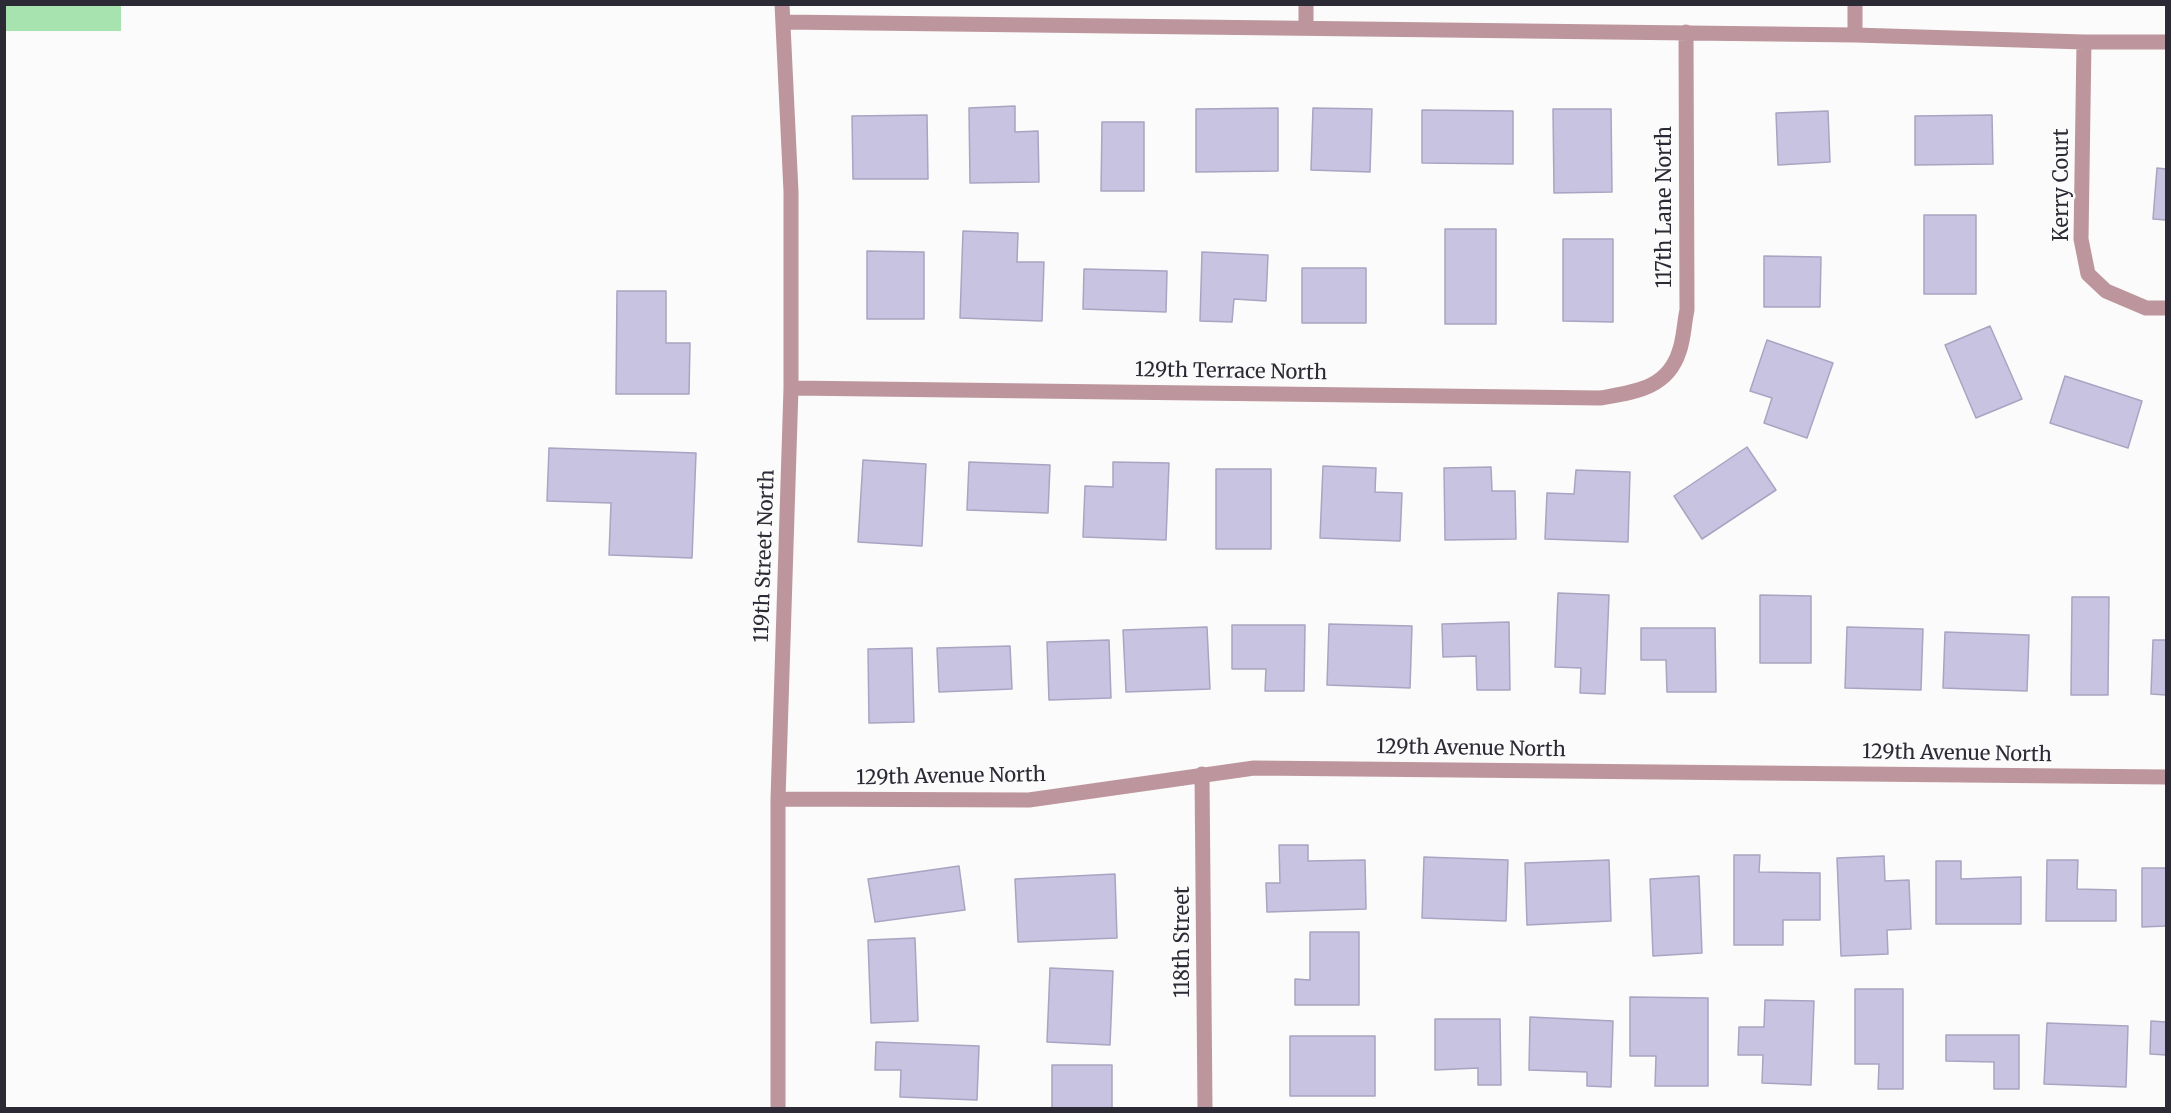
<!DOCTYPE html>
<style>
body{margin:0}
#map{position:relative;width:2171px;height:1113px;overflow:hidden;background:#fbfbfb;font-family:Merriweather,serif}
canvas{display:block}
.frame{position:absolute;inset:0;border:6px solid #2c2a35;pointer-events:none}
</style>
<div id="map">
<canvas width="2171" height="1113"></canvas>
<div class="frame"></div>
</div>
<script>
const ctx = document.querySelector('canvas').getContext('2d');
ctx.lineJoin = 'round';
function fill(path, color) { ctx.fillStyle = color; ctx.fill(path, 'evenodd'); }
function strokePath(path, color, width, dash) { ctx.strokeStyle = color; ctx.lineWidth = width; ctx.lineCap = dash ? 'butt' : 'round'; ctx.setLineDash(dash || []); ctx.stroke(path); }
function write(font, color, halo, rows, align = 'center') {
  ctx.font = font + ' Merriweather,serif'; ctx.lineWidth = 5; ctx.setLineDash([]); ctx.textBaseline = 'middle'; ctx.strokeStyle = halo; ctx.fillStyle = color; for (const [text, x, y, turn = 0] of rows) {
    ctx.save(); ctx.translate(x, y); ctx.rotate((+turn || 0) * Math.PI / 180); ctx.textAlign = isNaN(turn) ? turn : align; if (halo) ctx.strokeText(text, 0, 0); ctx.fillText(text, 0, 0); ctx.restore();
  }
}
const green = new Path2D(`
 M4,5H121V31H5Z`);
const building = new Path2D(`
 M1015,106V132L1038,131L1039,182L970,183L969,108Z
 M1278,108V171L1196,172V109Z
 M1313,108L1372,109L1370,172L1311,170Z
 M1553,109H1611L1612,192L1554,193Z
 M1422,110L1513,111V164L1422,163Z
 M1828,111L1830,162L1778,165L1776,113Z
 M927,115L928,179H853L852,116Z
 M1992,115L1993,164L1915,165V116Z
 M1102,122H1144V191H1101Z
 M2157,168L2166,169V220L2153,219Z
 M1924,215H1976V294H1924Z
 M1445,229H1496V324H1445Z
 M963,231L1018,233L1017,262H1044L1042,321L960,318Z
 M1563,239H1613V322L1563,321Z
 M867,251L924,252V319H867Z
 M1202,252L1268,255L1266,301L1234,299L1232,322L1200,321Z
 M1764,256L1821,257L1820,307H1764Z
 M1302,268H1366V323H1302Z
 M1084,269L1167,271L1166,312L1083,309Z
 M617,291H666V343H690L689,394H616Z
 M1990,326L2022,399L1976,418L1945,345Z
 M1767,340L1833,363L1807,438L1764,423L1772,398L1750,391Z
 M2065,376L2142,401L2128,448L2050,423Z
 M1747,447L1776,490L1702,539L1674,496Z
 M549,448L696,453L692,558L609,555L611,503L547,501Z
 M863,460L926,464L922,546L858,542Z
 M969,462L1050,465L1048,513L967,510Z
 M1113,462L1169,463L1166,540L1083,537L1085,486L1113,487Z
 M1323,466L1376,468L1375,492L1402,493L1400,541L1320,538Z
 M1491,467L1492,491H1515L1516,539L1445,540L1444,468Z
 M1216,469H1271V549H1216Z
 M1576,470L1630,472L1628,542L1545,539L1547,493L1574,494Z
 M1558,593L1609,595L1605,694L1580,693L1581,668L1555,667Z
 M1760,595L1811,596V663H1760Z
 M2072,597H2109L2108,695H2071Z
 M1509,622L1510,690H1477L1476,656L1443,657L1442,624Z
 M1329,624L1412,626L1410,688L1327,685Z
 M1232,625H1305L1304,691H1265L1266,669H1232Z
 M1207,627L1210,689L1126,692L1123,630Z
 M1847,627L1923,629L1921,690L1845,688Z
 M1641,628H1715L1716,692H1667L1666,660H1641Z
 M1945,632L2029,635L2027,691L1943,688Z
 M1109,640L1111,698L1049,700L1047,642Z
 M2153,640H2166V695L2151,694Z
 M1010,646L1012,689L939,692L937,648Z
 M912,648L914,722L869,723L868,649Z
 M1279,845H1308V861L1365,860L1366,909L1267,912L1266,883H1280Z
 M1734,855H1760L1759,872L1820,873V920H1783V945H1734Z
 M1884,856L1885,881L1909,880L1911,929L1887,930L1888,954L1841,956L1837,858Z
 M1424,857L1508,860L1506,921L1422,918Z
 M1609,860L1611,921L1527,925L1525,863Z
 M2047,860H2078L2077,889L2116,890V921H2046Z
 M1936,861H1961V879L2021,877V924H1936Z
 M959,866L965,910L875,922L868,879Z
 M2142,868H2166V926L2142,927Z
 M1115,874L1117,938L1018,942L1015,879Z
 M1699,876L1702,953L1653,956L1650,879Z
 M1310,932H1359V1005H1295V979L1310,980Z
 M915,938L918,1021L871,1023L868,940Z
 M1050,968L1113,971L1110,1045L1047,1042Z
 M1855,989H1903V1089H1878L1879,1064H1855Z
 M1630,997L1708,998V1086H1655L1656,1056H1630Z
 M1765,1000L1814,1001L1811,1085L1762,1083L1763,1055H1738L1739,1027H1764Z
 M1530,1017L1613,1021L1611,1087L1587,1086V1072L1529,1070Z
 M1435,1019H1500L1501,1085H1478V1068L1435,1070Z
 M2151,1021L2166,1022V1055L2150,1054Z
 M2047,1023L2128,1026L2126,1087L2044,1084Z
 M1946,1035H2019V1089H1994V1062L1946,1061Z
 M1290,1036H1375V1096H1290Z
 M876,1042L979,1046L977,1100L900,1097L901,1070H875Z
 M1052,1065H1112V1108H1052Z`);
const minor = new Path2D(`
 M1306,4V28
 M1855,4V35
 M784,22L1855,35L2084,42H2166
 M2084,42L2081,239L2088,274L2106,291L2146,308H2166
 M791,388L1600,398C1634,392 1667,389 1679,352C1684,339 1684,323 1687,310L1686,32
 M1202,774L1205,1108
 M778,799L1029,800L1254,768L2166,777
 M778,1108V799L791,388V192L782,4`);
const streetNames = [
 ["Kerry Court",2062,185,-90],
 ["117th Lane North",1665,207,-90],
 ["129th Terrace North",1231,372,1],
 ["119th Street North",765,556,-88],
 ["129th Avenue North",1471,749,1],
 ["129th Avenue North",1957,754,1],
 ["129th Avenue North",951,777,-1],
 ["118th Street",1183,942,-90]
];
fill(green, '#a6e3ae');
fill(building, '#c8c3e1');
strokePath(building, '#a9a4c1', 1.5);
strokePath(minor, '#bd969d', 15);
write('20px', '#2c2a35', '#fbfbfb', streetNames);
</script>
